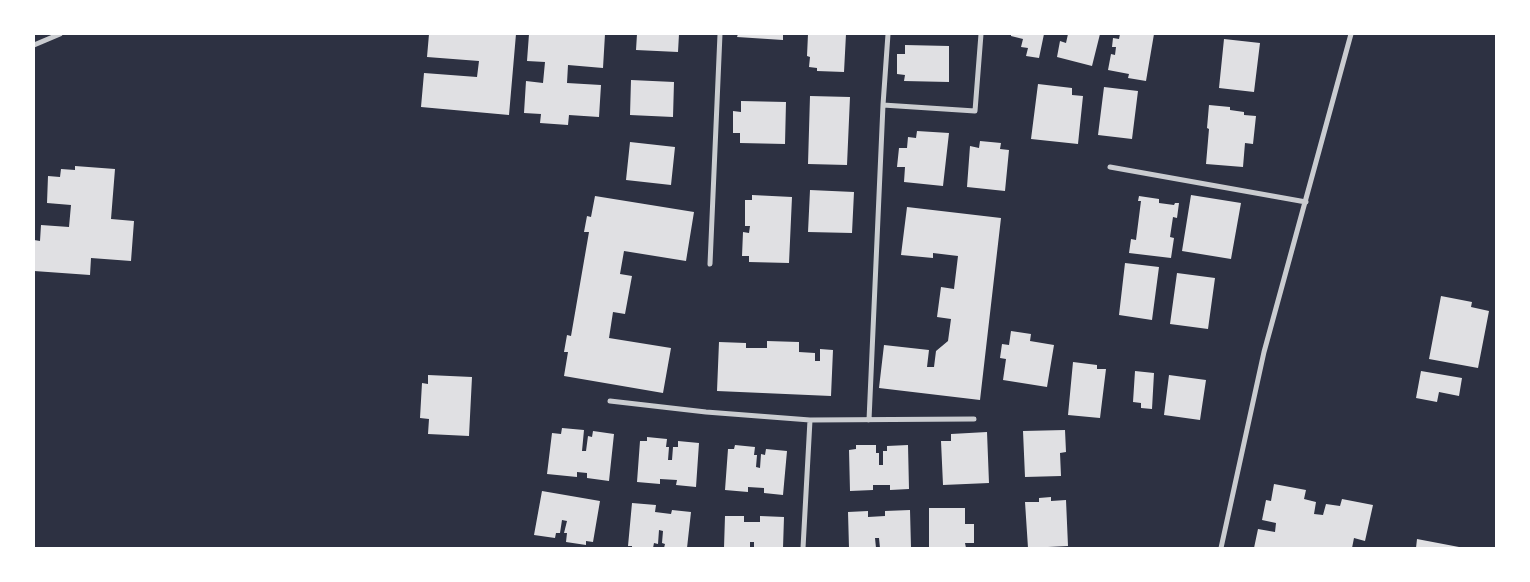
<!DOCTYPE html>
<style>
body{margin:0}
#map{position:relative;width:1530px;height:582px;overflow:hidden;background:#2d3142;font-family:Arial,sans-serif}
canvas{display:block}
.frame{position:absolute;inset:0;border:35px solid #fff;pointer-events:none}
</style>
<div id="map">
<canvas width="1530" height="582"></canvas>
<div class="frame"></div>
</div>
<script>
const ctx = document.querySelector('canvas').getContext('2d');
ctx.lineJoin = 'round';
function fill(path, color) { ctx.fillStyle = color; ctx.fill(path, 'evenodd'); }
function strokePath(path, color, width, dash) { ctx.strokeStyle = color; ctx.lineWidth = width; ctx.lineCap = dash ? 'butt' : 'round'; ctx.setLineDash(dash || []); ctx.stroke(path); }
const building = new Path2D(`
 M429,34H516L509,115L421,107L424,73L477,77L479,61L427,57Z
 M529,34H605L603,68L568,65L567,83L601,85L599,117L569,115L568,125L540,123L541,114L524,113L526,81L543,83L545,62L527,61Z
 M637,34H679L678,52L636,50Z
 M738,34H783V40L737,37Z
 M808,34H846L844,72L817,71V68L809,67L810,57L807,56Z
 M1011,34H1044L1039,58L1026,56L1028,48L1021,47L1023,39L1011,36Z
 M1068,34H1100L1092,66L1057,57L1060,41L1066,43Z
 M1120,34H1154L1146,81L1128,78L1129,74L1108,70L1111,54L1115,55L1116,47H1112L1113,38L1119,39Z
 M1224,39L1260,43L1254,92L1219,88Z
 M905,45L949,46V82L904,81L905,75L897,74V54H905Z
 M631,80L674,82L673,117L630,115Z
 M1038,84L1072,88V95L1083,96L1078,144L1031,139Z
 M1104,87L1138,91L1132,139L1098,135Z
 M810,96L850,97L847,165L808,164Z
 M741,101L786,102L785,144L740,143V133H733V111L741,112Z
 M1209,105L1230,107V110L1244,112V115L1256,116L1253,144L1245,143L1243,167L1206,164L1209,129L1207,128Z
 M917,131L949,133L943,186L904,182L905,167H897L899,148H907L908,137L916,138Z
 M980,141L1001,143L1000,149L1009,150L1005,191L967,187L970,146L979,148Z
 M630,142L675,147L671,185L626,180Z
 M75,166L115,169L111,219L134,221L131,261L91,258L90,275L34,271V240L40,241L41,225L69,227L71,205L47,203L48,176L60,177L61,169L75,170Z
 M810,190L854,192L852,233L808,232Z
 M752,195L792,197L789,263L749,262V256H742L743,232L749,233L750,226H745V200H752Z
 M1191,195L1241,203L1231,259L1182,251Z
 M595,196L694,212L686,261L624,251L620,274L632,276L625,314L613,312L609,338L671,348L663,393L564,376L568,352H564L567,335L571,336L589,232H584L587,216L591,217Z
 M1139,196L1159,199V203L1174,205L1175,203H1179L1177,218L1173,217L1170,237L1174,238L1171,258L1129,253L1131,239L1136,240L1141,201H1138Z
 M907,207L1001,218L980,400L879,388L884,345L929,350L927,367H934L936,351L948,341L951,319L937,317L941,287L954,289L958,256L933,253V258L901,255Z
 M1125,263L1159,267L1152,320L1119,315Z
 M1177,273L1215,278L1208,329L1170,324Z
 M1441,296L1472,302L1471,307L1489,311L1478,368L1429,359Z
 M1011,331L1031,334L1030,341L1054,345L1047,387L1003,380L1006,359L1000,358L1002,344L1009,345Z
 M767,341L799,342V352L815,353V361H820V349L833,350L831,396L717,391L719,342L746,343V348H767Z
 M1073,362L1097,365V369H1106L1100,418L1068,415Z
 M1135,371L1154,373L1152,409L1141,408V403L1133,402Z
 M1421,371L1462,378L1459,396L1439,392L1437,402L1416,398Z
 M428,375L472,377L469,436L428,434L429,419L420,418L422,383L428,384Z
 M1169,375L1206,380L1200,420L1164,415Z
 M562,428L584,430L582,451H586L588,436L592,437L593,431L614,434L609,481L587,478V473L577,472V477L547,474L552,433L561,434Z
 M1065,430L1066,452L1060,453L1061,476L1025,477L1023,431Z
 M987,432L989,483L943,485L941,441H951V434Z
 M647,437L667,439L666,447H669L668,460H672L673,447H678V441L699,443L696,487L676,485L677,480L660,479V484L637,482L640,441H647Z
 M735,445L755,447L754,455H757L756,467L760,468L761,454L765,455L766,449L787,451L783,495L764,493V488L748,487V492L725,490L728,449H734Z
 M856,445H876V453H879V465H883V451H887V446L908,445L909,489L890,490V485H873V490L850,491L849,450L856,449Z
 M1274,484L1306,490L1304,499L1316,502L1314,514L1323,515L1326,504L1340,506L1342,499L1373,505L1365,541L1354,538L1352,548H1254L1258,529L1275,532L1276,523L1262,520L1266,500L1271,501Z
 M542,491L600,501L593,542L586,541V545L566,542L567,533H564L567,521L562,520L560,533H556L555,538L534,535Z
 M1051,497V501L1066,500L1068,546L1028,548L1025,502H1039V498Z
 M632,503L656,505L655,512L671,514L672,510L691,512L687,548H664L665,544L662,543L663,531L659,530L658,544L654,543L653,548H632V546H628Z
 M929,508H965V524H974V543H965L966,548H929Z
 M910,510L911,548H880L879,538H875L876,548H849L848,512L868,511V517L885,516V511Z
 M725,516H744V522H760V516L784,517L783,548H754V542H750V548H724Z
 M1417,539L1459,547V548H1416Z`);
const minor = new Path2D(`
 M888,34L883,105L975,111L981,34
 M34,45L60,34
 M1110,167L1306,202
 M710,264L720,34
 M610,401L706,412L810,420L803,548
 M810,420L974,419
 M869,420L883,105
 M1221,548L1264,352L1351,34`);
fill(building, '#e0e0e3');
strokePath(minor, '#caccd0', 5);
</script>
